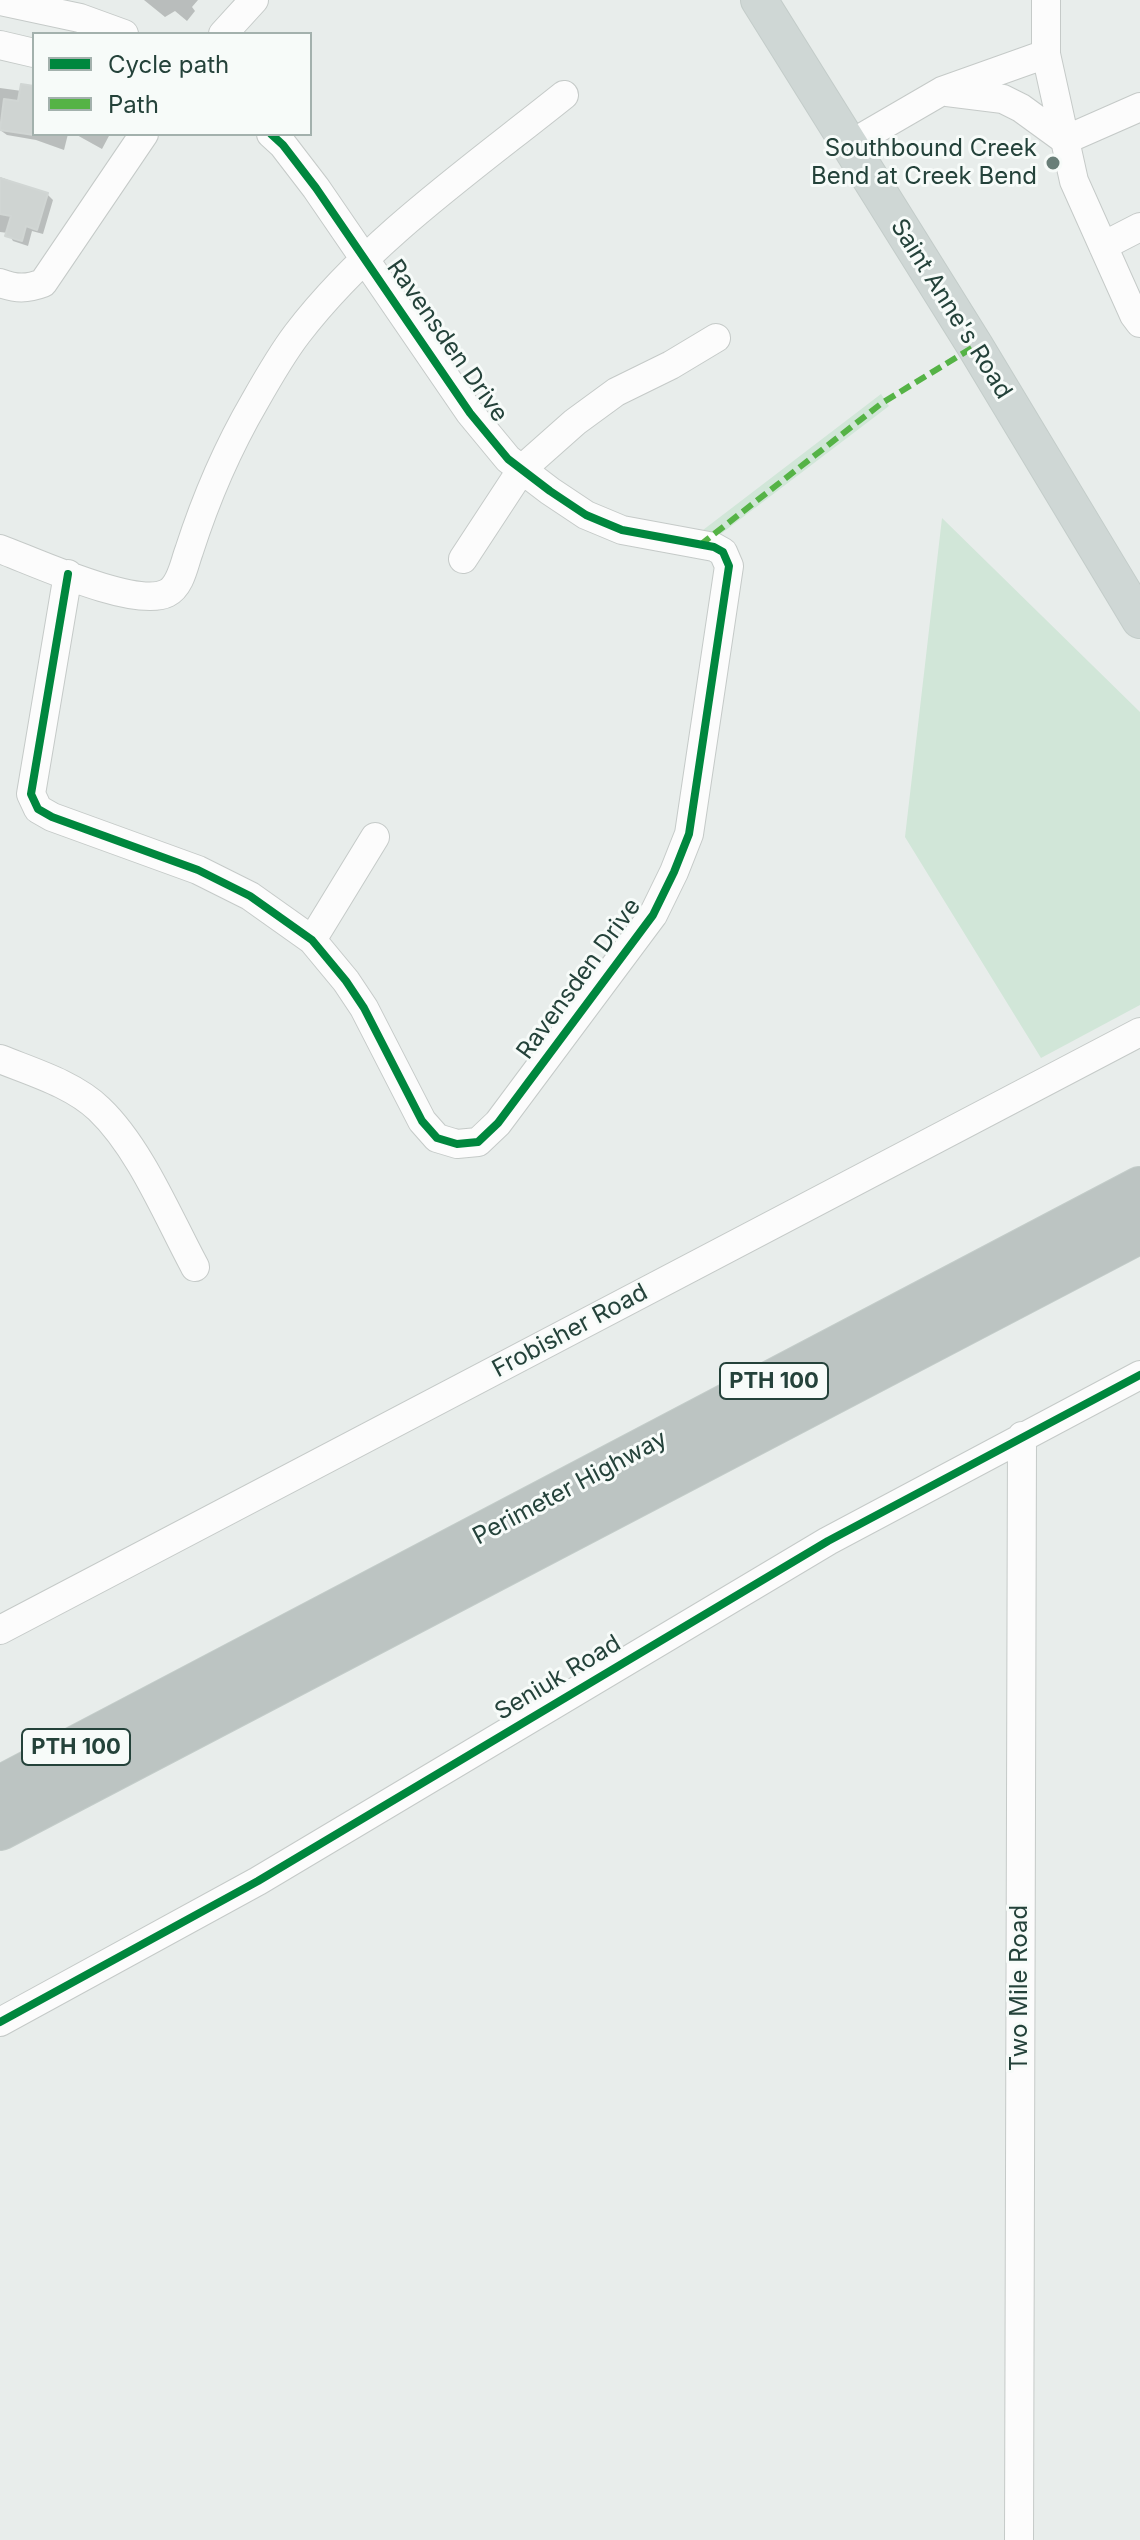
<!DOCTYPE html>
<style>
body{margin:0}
#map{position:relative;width:1140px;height:2540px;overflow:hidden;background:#e8edeb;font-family:Inter,sans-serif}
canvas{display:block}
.legend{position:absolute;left:32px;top:32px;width:280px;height:104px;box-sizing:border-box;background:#f7fbf9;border:2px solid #a3b1ad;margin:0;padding:10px 14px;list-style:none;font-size:24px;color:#24423a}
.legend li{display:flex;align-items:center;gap:16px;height:40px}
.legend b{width:40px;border:2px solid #a3b1ad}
</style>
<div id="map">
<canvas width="1140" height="2540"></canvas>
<ul class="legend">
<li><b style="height:10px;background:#00873e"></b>Cycle path</li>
<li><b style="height:10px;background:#55b346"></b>Path</li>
</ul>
</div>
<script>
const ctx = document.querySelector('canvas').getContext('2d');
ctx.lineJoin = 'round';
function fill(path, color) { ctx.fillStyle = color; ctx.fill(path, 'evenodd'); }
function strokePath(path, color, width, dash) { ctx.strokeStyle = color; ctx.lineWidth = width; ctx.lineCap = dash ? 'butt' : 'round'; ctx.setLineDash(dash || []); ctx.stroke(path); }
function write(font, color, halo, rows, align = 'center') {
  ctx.font = font + ' Inter,sans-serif'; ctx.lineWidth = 6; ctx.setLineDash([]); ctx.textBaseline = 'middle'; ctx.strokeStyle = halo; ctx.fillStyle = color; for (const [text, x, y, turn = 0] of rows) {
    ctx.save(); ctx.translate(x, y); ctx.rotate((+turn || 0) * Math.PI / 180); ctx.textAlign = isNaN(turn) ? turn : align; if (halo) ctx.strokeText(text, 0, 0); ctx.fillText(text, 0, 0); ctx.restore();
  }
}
const green = new Path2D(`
 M881,394L889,406L705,546L686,543Z
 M942,518L1140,712V1005L1041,1058L905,837Z`);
const shadow = new Path2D(`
 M144,0H198L192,7L195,11L187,21L175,11L165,17Z
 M0,88L22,91L34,88V134H68L64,150L36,140L7,135L0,130Z
 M75,134H110L102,149Z
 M0,177L47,194L53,200L43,234L32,231L28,246L13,241L8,233L0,232Z`);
const building = new Path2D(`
 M21,84L34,86V135L0,130L4,99L18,101Z
 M0,178L48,193L37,230L26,226L22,241L5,236L11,216L0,214Z`);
const minor = new Path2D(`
 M1046,0V54L1074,181L1134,315L1140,323
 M0,1L80,18L124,34
 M223,34L254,0
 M0,45L34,53
 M947,92L1003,99L1021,108L1065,140
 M1065,140L1140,107
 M849,145L942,91L1046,54
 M1103,246L1140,227
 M0,283C16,289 27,289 43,283L144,134
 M0,549C35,562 136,609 167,593C181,586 184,564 189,551C206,498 227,449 255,401C268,378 281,355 297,334C368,241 473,168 564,95
 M463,559L522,469L575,422L616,392L671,365L716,338
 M68,574L31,794L38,809L52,817L198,870L250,896L312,940L346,981L364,1008L422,1121L437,1138L457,1144L478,1142L498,1123L653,915L674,872L689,834L729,566L723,552L714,547L622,530L586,515L550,491L508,459L470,413L316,188L283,145L271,134
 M312,940L375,837
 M0,1059C32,1072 73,1084 99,1109C140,1148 168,1217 195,1267
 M0,1630L1140,1032
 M0,2022L258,1881L828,1541L1140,1375
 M1019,2540L1022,1436`);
const major = new Path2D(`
 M759,0L975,346L1140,620`);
const highway = new Path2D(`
 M0,1787L1140,1188
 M0,1829L1140,1232`);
const quiet = new Path2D(`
 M700,545L882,403L975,346`);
const cycleway = new Path2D(`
 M68,574L31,794L38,809L52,817L198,870L250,896L312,940L346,981L364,1008L422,1121L437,1138L457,1144L478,1142L498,1123L653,915L674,872L689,834L729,566L723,552L714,547L622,530L586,515L550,491L508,459L470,413L316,188L283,145L271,134
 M0,2022L258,1881L828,1541L1140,1375`);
const markers = [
 [1053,163,8,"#697e78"]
];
const shields = [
 [774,1381,108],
 [76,1747,108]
];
const shieldNames = [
 ["PTH 100",774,1381],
 ["PTH 100",76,1747]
];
const poiNames = [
 ["Southbound Creek",1037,149],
 ["Bend at Creek Bend",1037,177]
];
const streetNames = [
 ["Saint Anne's Road",951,309,58],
 ["Ravensden Drive",447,341,55],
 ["Ravensden Drive",579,979,-54],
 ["Frobisher Road",570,1331,-28],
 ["Perimeter Highway",570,1488,-28],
 ["Seniuk Road",558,1678,-31],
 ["Two Mile Road",1020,1988,-90]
];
fill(green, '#d1e6d8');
fill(shadow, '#0003');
fill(building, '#cfd4d2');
strokePath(building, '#d1d6d4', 2);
strokePath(minor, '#c5cac8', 30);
strokePath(major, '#c3ccc9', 38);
strokePath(highway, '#c3ccc9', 44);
strokePath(minor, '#fcfcfc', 28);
strokePath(major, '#cfd7d5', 36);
strokePath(highway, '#bcc4c2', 42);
strokePath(quiet, '#55b346', 6, [12, 6]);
strokePath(cycleway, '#00873e', 8);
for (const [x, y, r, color] of markers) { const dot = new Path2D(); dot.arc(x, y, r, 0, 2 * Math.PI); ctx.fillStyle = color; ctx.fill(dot); strokePath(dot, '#f7fbf9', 3); }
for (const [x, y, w] of shields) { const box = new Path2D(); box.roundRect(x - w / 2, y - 18, w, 36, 6); ctx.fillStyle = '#f7fbf9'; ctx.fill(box); strokePath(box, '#24423a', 2); }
write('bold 22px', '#24423a', null, shieldNames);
write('24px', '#24423a', '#f7fbf9', poiNames, 'right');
write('24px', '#24423a', '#f7fbf9', streetNames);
</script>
